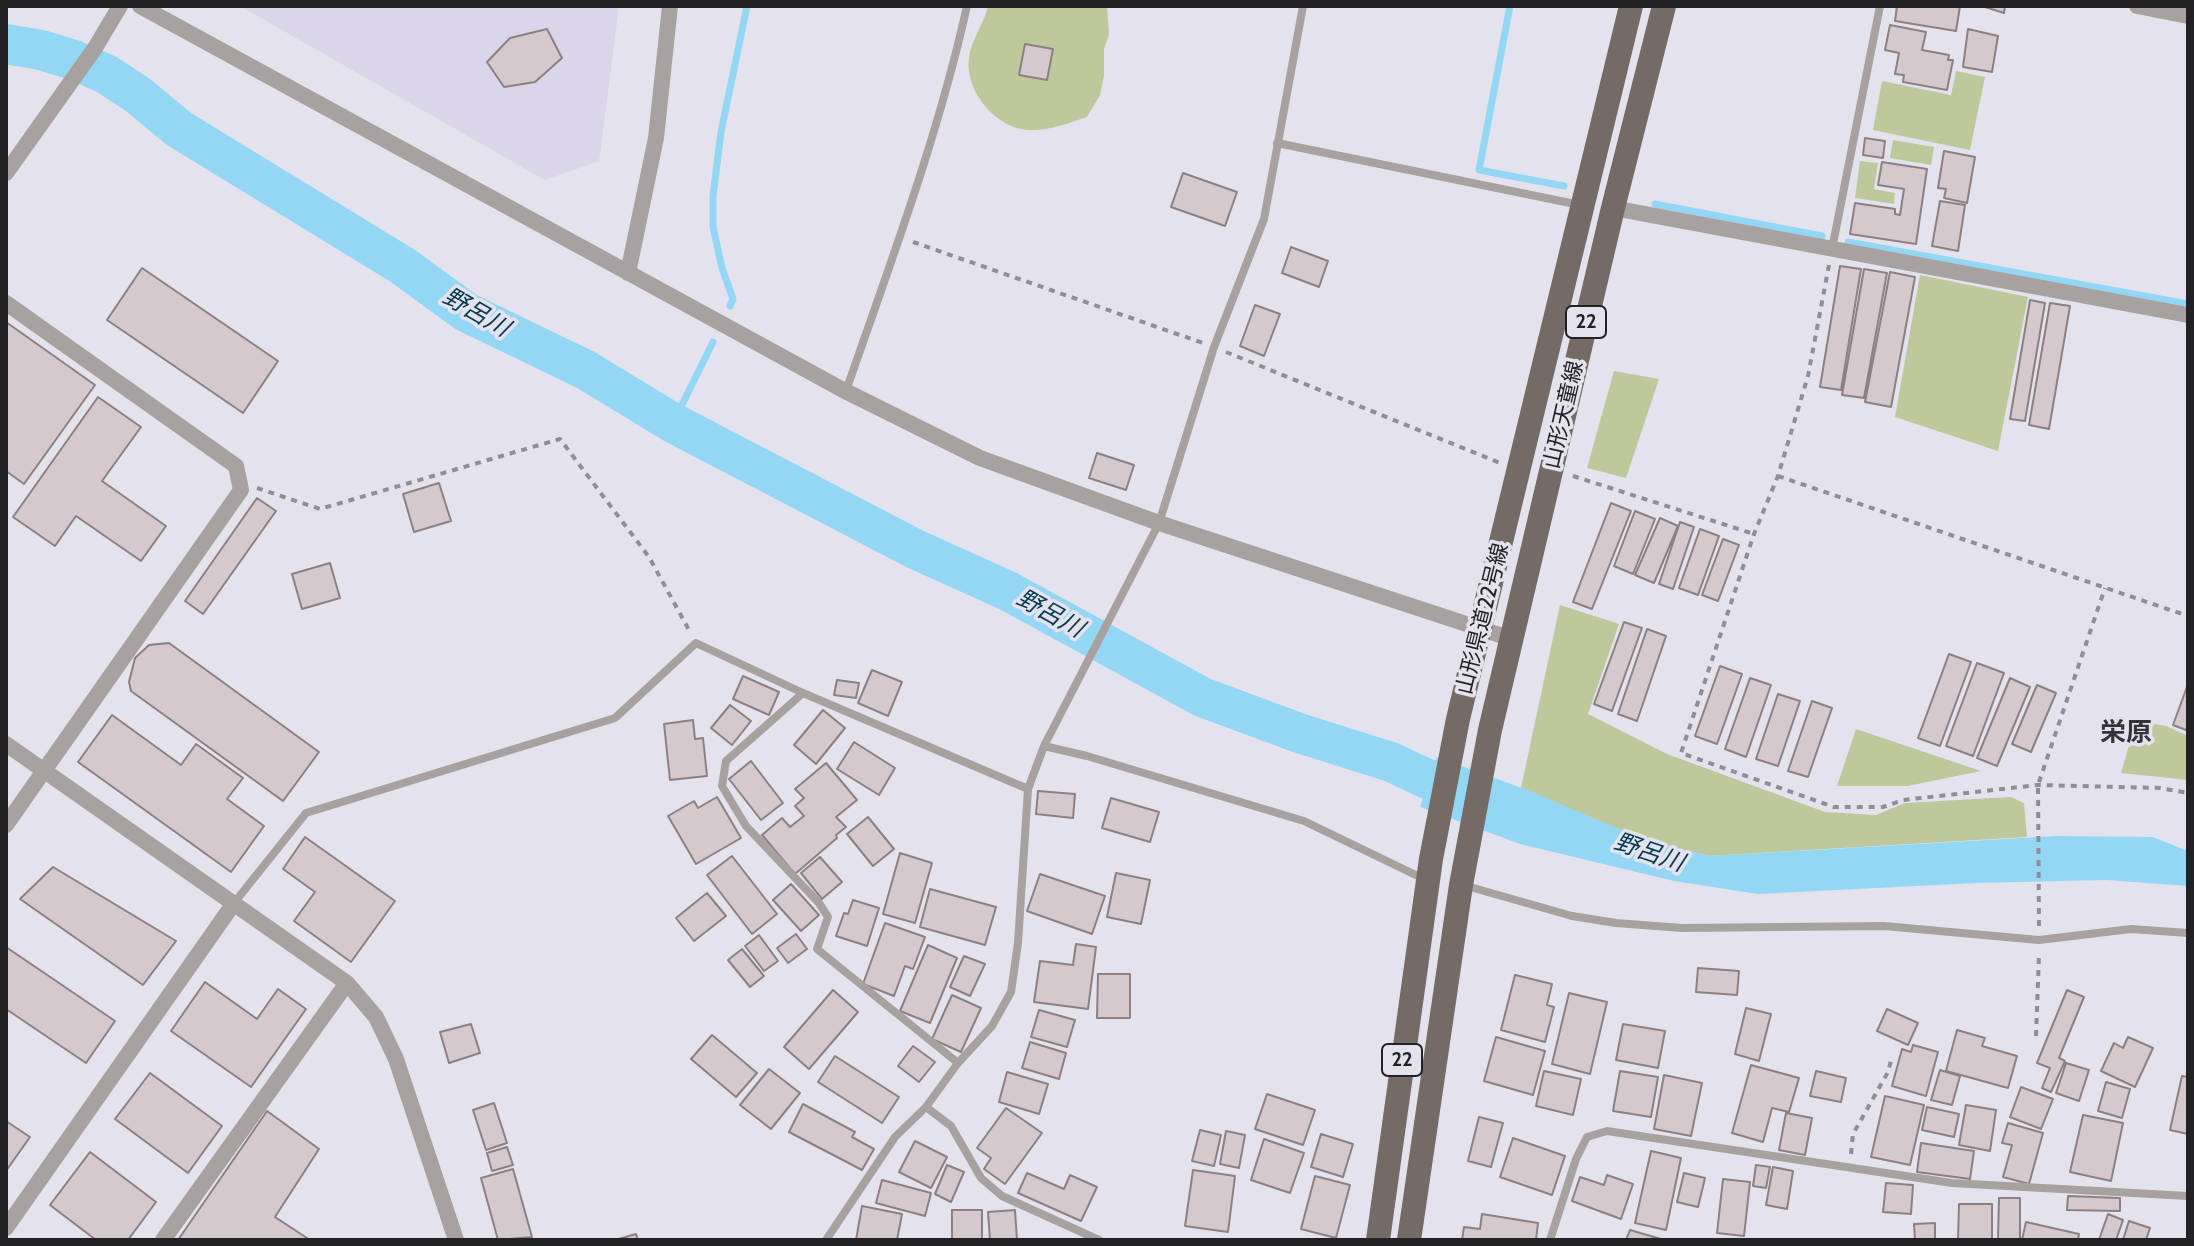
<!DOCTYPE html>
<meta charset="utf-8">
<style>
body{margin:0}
#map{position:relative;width:2194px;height:1246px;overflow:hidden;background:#e4e2ed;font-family:Cabin,sans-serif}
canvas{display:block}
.frame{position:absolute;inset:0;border:8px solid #222125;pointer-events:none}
</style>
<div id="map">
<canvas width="2194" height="1246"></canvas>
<div class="frame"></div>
</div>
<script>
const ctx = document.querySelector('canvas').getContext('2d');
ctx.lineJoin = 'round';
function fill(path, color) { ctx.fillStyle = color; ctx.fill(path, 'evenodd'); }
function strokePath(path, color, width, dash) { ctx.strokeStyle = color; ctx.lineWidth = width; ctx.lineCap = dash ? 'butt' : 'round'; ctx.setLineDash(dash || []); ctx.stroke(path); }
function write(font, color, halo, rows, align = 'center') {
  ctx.font = font + ' Cabin,"Noto Sans JP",sans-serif'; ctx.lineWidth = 7; ctx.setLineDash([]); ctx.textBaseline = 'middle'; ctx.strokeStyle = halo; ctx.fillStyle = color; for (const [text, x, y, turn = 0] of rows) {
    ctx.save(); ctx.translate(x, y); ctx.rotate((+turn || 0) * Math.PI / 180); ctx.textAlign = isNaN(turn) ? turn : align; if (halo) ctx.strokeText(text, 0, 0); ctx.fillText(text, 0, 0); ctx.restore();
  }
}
const built = new Path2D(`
 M240,6H619L599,161L545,180Z`);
const green = new Path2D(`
 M988,6H1107L1109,34L1104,49V76L1100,95L1087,117C1069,123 1051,130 1033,130C999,132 964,92 969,58C971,40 984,24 988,6Z
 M1956,71L1985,77L1970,150L1873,130L1882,81L1951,95Z
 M1893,140L1934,147L1931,165L1890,158Z
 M1860,161L1878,163L1874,189L1895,193L1894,204L1855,198Z
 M1920,275L2028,297L1998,451L1895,417Z
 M1614,371L1659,379L1626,478L1587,468Z
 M1560,605L1619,624L1588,714L1667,754L1825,812L1876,815L1905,803L2011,797L2024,803L2027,837L1709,856L1639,838L1521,788Z
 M2136,721L2166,726L2188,736V780L2121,773Z
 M1856,729L1981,771L1908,786H1837Z`);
const water = new Path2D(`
 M1437,757L1530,791L1639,838L1709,856L2057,836L2153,837L2188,851V886L2107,880L1976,883L1758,894L1674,881L1520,844L1420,807Z`);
const stream = new Path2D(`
 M1510,6L1479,170L1564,186
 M1655,204L1822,236
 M1848,242L2188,304
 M730,306L733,299L722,268L713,227V196L721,132L747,6
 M673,423L713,342`);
const river = new Path2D(`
 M6,44L41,50L74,60L106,74L138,95L179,129L403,266L466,312L586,370L673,423L915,549L1008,591L1202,697L1299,733L1391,762L1425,778L1478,796`);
const building = new Path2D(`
 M1897,6H1960L1956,31L1895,21Z
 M2005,6L2004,13L1985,7V6Z
 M1890,25L1926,32L1922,50L1949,55L1948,60H1953L1947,90L1903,82L1904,75L1895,74L1899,53L1885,50Z
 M547,29L562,58L535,82L504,87L487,62L510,38Z
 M1968,29L1998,36L1992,72L1963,67Z
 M1025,44L1053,49L1047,80L1019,75Z
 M1865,138L1885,141L1883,158L1863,155Z
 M1944,151L1975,157L1967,203L1944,198L1946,189L1938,188Z
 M1882,162L1927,169L1916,244L1850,234L1855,203L1895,209V214L1900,215L1904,189L1878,185Z
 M1183,173L1237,192L1225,226L1171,207Z
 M1940,201L1965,205L1958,251L1932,246Z
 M1291,247L1328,261L1319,287L1282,273Z
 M1840,266L1861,269L1841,390L1820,387Z
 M142,268L278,361L243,413L107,320Z
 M1864,269L1887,273L1864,398L1842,395Z
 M1890,272L1915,277L1891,407L1865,402Z
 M2030,300L2045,303L2025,421L2010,419Z
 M2050,303L2070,306L2049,429L2029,425Z
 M1255,305L1280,314L1264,356L1240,346Z
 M6,322L95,385L24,484L6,471Z
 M98,397L141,427L102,481L166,526L141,561L76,516L55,546L13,517Z
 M1097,453L1134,465L1126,490L1089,478Z
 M439,483L451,521L414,532L403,494Z
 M257,498L276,511L203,614L185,601Z
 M1611,503L1631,511L1592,609L1573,602Z
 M1635,511L1655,519L1633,574L1614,566Z
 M1660,518L1678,526L1654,583L1635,575Z
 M1680,522L1694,527L1673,589L1659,584Z
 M1700,529L1719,536L1698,595L1679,588Z
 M1723,539L1739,545L1718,601L1702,595Z
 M330,563L340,598L302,609L292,574Z
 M1624,622L1642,628L1612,711L1594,704Z
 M1647,629L1666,636L1637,721L1618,714Z
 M169,643L319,752L283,801L131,691L129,682L135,658L149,645Z
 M1949,654L1971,662L1940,746L1918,738Z
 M1977,663L2004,673L1973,756L1946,746Z
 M1720,666L1742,674L1717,744L1695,736Z
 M872,670L902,682L888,716L858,703Z
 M743,676L779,692L769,715L733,699Z
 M1750,678L1771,685L1746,757L1725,749Z
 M2010,678L2030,687L1997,766L1977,758Z
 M837,680L859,683L856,698L834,695Z
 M2188,684V724L2186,730L2173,725Z
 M2037,685L2056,693L2031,752L2012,744Z
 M1778,694L1800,701L1778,766L1756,759Z
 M1812,701L1832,708L1808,777L1788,771Z
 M730,705L751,721L732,745L711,728Z
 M823,710L845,728L816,764L794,745Z
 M112,715L181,765L196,744L243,778L227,799L264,826L231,872L78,762Z
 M693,720L695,739L703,738L707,776L670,780L664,724Z
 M854,742L895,768L879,795L837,769Z
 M751,761L783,803L761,820L729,779Z
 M826,763L857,800L836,817L846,827L836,835L837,838L795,874L762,835L782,818L790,827L804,816L795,806L804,798L795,789Z
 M1038,791L1075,794L1073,818L1036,814Z
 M717,797L741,838L696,864L668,816L694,801L698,808Z
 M1111,798L1159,812L1150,842L1102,828Z
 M868,817L894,849L873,866L847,834Z
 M305,837L395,901L351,962L294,921L315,892L283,869Z
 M900,853L932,863L915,923L883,914Z
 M732,856L777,914L752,934L707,875Z
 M820,857L842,882L822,899L801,873Z
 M53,867L176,941L143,985L20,899Z
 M1116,873L1150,880L1141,924L1107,917Z
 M1040,874L1105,896L1092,934L1027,911Z
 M791,884L819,915L801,931L773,900Z
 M930,889L996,907L985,945L920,927Z
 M707,893L726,916L694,941L676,918Z
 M853,900L879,908L867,946L836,936L844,913L848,914Z
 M885,923L925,937L913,969L905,966L894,996L863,984Z
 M796,934L807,949L788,963L777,948Z
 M759,935L778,961L764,971L745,946Z
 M1076,944L1096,947L1088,1009L1034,1002L1040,961L1073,965Z
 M928,945L957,958L930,1023L900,1011Z
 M6,947L115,1021L86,1063L6,1009Z
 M742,949L764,976L750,987L728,960Z
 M964,956L985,964L970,996L950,987Z
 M1698,968L1739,971L1737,995L1696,992Z
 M1098,974H1130V1018H1097Z
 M1515,975L1552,984L1547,1005L1554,1007L1545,1042L1501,1030Z
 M205,982L257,1019L278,989L306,1009L251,1087L171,1031Z
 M833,990L858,1012L809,1069L784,1047Z
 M2067,990L2084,997L2059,1058L2065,1061L2051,1092L2042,1088L2050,1068L2037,1063Z
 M1569,993L1607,1002L1590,1074L1552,1064Z
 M952,995L981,1008L961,1052L932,1039Z
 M1746,1008L1771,1014L1759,1061L1735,1054Z
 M1887,1009L1918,1023L1908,1045L1877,1031Z
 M1039,1010L1075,1020L1067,1047L1031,1037Z
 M471,1024L480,1053L449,1063L440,1032Z
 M1623,1024L1665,1031L1658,1068L1616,1060Z
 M1957,1030L1985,1038L1982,1046L2017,1056L2008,1088L1946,1071Z
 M712,1035L757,1073L736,1097L691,1059Z
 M1496,1037L1545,1051L1533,1095L1484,1081Z
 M2128,1037L2153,1048L2135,1087L2101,1071L2114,1043L2123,1048Z
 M1030,1042L1066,1053L1059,1079L1022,1068Z
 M1913,1045L1938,1052L1926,1096L1892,1086L1902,1049L1911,1052Z
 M913,1046L935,1062L919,1082L898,1066Z
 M835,1056L899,1097L882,1123L818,1082Z
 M2066,1063L2089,1070L2079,1101L2056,1093Z
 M1751,1065L1799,1078L1789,1112L1772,1108L1763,1142L1732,1133Z
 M769,1069L800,1093L771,1129L740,1105Z
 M1940,1070L1960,1076L1952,1105L1931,1100Z
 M1544,1071L1581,1079L1573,1115L1536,1106Z
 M1620,1071L1658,1077L1651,1117L1613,1111Z
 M1816,1071L1846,1078L1841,1102L1810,1096Z
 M1007,1072L1048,1084L1039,1114L999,1102Z
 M150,1073L222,1126L188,1173L115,1119Z
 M1664,1075L1702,1083L1691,1136L1654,1129Z
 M2182,1076L2188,1077V1134L2170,1130Z
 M2106,1082L2130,1089L2122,1118L2098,1111Z
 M2021,1087L2053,1099L2041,1129L2010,1117Z
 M1267,1094L1315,1110L1303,1145L1255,1129Z
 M1885,1096L1924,1105L1910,1165L1871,1157Z
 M494,1103L507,1143L486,1150L473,1110Z
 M803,1104L855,1132L852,1137L874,1149L862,1170L789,1132Z
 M1966,1105L1996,1110L1990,1151L1959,1145Z
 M1927,1107L1959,1114L1954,1137L1922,1130Z
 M1006,1108L1042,1133L1005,1184L984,1169L991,1158L977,1148Z
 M267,1111L319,1149L275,1217L310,1240H178Z
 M1786,1113L1812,1118L1805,1155L1779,1150Z
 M2083,1115L2123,1123L2111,1181L2070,1172Z
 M1479,1117L1503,1123L1491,1167L1468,1161Z
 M6,1121L30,1137L6,1171Z
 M2008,1123L2043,1133L2029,1184L2003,1177L2012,1145L2002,1143Z
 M1200,1130L1221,1135L1214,1166L1192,1161Z
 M1226,1131L1245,1135L1239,1168L1220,1164Z
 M1321,1134L1353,1144L1343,1177L1311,1167Z
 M1513,1138L1565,1156L1552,1195L1500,1177Z
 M1264,1139L1304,1153L1290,1193L1251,1180Z
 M915,1141L947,1157L931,1188L899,1172Z
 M1921,1143L1974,1151L1970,1179L1917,1172Z
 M507,1147L513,1165L492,1171L487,1153Z
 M1651,1151L1681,1158L1666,1230L1635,1223Z
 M90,1152L156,1202L128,1240H96L50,1205Z
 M947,1165L964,1172L951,1202L935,1194Z
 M1756,1165L1770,1167L1766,1188L1753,1186Z
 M1773,1167L1793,1171L1787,1209L1766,1205Z
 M513,1169L532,1237L498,1240L481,1178Z
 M1193,1170L1235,1176L1228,1232L1185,1226Z
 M1027,1173L1064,1189L1070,1175L1097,1187L1081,1221L1018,1193Z
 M1684,1173L1705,1178L1698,1207L1677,1202Z
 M1607,1175L1633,1184L1621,1219L1572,1201L1580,1177L1604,1185Z
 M1315,1176L1350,1185L1336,1238L1301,1229Z
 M1723,1179L1750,1182L1744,1236L1717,1233Z
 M882,1180L931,1193L925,1216L876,1203Z
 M1886,1183L1913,1185L1911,1214L1883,1212Z
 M2068,1196L2120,1198V1211L2067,1210Z
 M1999,1198H2020V1239H1998Z
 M1959,1204H1992V1240H1958Z
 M862,1206L902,1214L897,1240H856Z
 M952,1210H982V1240H952Z
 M1015,1210L1017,1240H990L988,1212Z
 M1482,1214L1538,1223L1536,1240H1462L1464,1227L1480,1229Z
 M2108,1214L2123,1220L2116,1240H2099Z
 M2129,1221L2150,1228L2146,1240H2123Z
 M2026,1222L2079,1234L2078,1240H2022Z
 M1935,1223V1240H1915L1914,1224Z
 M1630,1230L1661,1239V1240H1626Z
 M636,1234L638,1240H615Z`);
const path = new Path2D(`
 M913,242L1203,343
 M1829,265L1808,376L1778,476L1754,534L1681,753L1834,807H1883L1903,800L2038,785L2160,788L2188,793
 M1226,352L1500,463
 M1573,476L1754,534
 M1778,476L2188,616
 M257,488L320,509L560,439L649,557L689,630
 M2039,926L2038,785L2105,588
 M2036,1036L2039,955
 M1851,1154L1853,1134L1888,1072L1892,1057`);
const service = new Path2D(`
 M1277,143L1580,205
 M1832,249L1880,6
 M846,391C890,264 938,137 967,6
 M803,693L726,761L722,786L746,826L819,903L828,917L817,949L958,1063
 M1044,746L1087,756L1304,821L1424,879
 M1463,885L1572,916L1616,923L1682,928L1884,926L2039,940L2131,929L2188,933
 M234,903L306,813L615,718L696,643L803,693L1028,789
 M926,1107L951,1126L981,1178L1002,1196L1099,1240
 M826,1240L895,1137L926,1107L958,1063L992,1026L1011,992L1018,943L1028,789L1044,746L1159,523L1214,347L1264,219L1303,6
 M1550,1240L1576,1159L1587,1137L1607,1131L1952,1183L2188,1196`);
const minor = new Path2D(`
 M140,6L845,391L980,458L1159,523L1512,639
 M2137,6L2188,16
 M6,173L95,48L120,6
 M1613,208L2188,315
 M628,273L656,138L670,6
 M6,303L236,466L241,490L6,825
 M6,744L347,983L376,1017L396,1059L456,1240
 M6,1228L234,903
 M163,1240L347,983`);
const primary = new Path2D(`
 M1378,1240L1431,859L1458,719L1631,6
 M1409,1240L1461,885L1490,730L1613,208L1664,6`);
const shields = [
 [1586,322,40],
 [1402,1060,40]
];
const shieldNames = [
 ["22",1586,322],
 ["22",1402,1060]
];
const streetNames = [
 ["山形天童線",1564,415,-77],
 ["山形県道22号線",1483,619,-76]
];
const waterNames = [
 ["野呂川",476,313,30],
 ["野呂川",1050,614,29],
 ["野呂川",1649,853,19]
];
const quarterNames = [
 ["栄原",2126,733]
];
fill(built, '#dad5e8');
fill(green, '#bdc99c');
fill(water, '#94d7f5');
strokePath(stream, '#94d7f5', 7);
strokePath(river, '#94d7f5', 40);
fill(building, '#d6c9cd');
strokePath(building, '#8c8083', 2);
strokePath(path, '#8f8e96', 4, [6, 6]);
strokePath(service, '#a7a29f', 8);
strokePath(minor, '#a7a29f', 16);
strokePath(primary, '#746b67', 24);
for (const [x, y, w] of shields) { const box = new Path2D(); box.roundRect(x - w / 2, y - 16, w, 32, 6); ctx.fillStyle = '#e4e2ed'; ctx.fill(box); strokePath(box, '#222125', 2); }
write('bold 20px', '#222125', null, shieldNames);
write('22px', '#222125', '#e4e2ed', streetNames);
write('italic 24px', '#003b4f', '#e4e2ed', waterNames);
write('bold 26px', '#34323b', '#e4e2ed', quarterNames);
</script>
